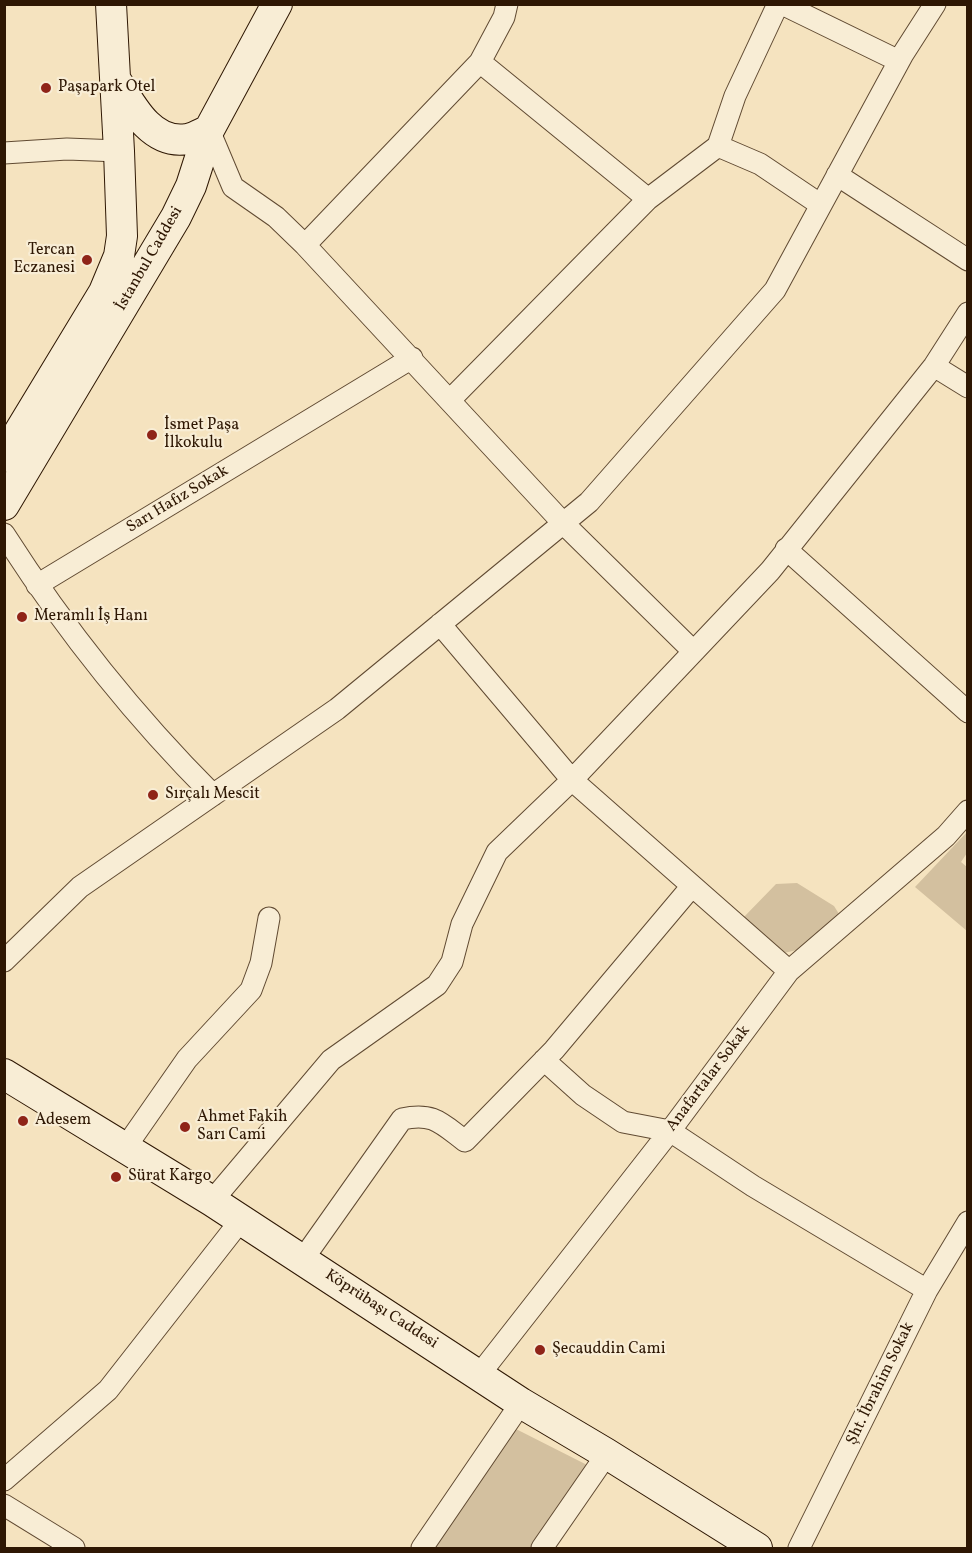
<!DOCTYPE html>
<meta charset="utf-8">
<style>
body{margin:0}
#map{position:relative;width:972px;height:1553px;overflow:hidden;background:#f5e3bf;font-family:Vollkorn,serif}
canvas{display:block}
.frame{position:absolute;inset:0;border:6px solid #2e1703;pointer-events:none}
</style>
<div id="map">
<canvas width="972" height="1553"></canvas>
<div class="frame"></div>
</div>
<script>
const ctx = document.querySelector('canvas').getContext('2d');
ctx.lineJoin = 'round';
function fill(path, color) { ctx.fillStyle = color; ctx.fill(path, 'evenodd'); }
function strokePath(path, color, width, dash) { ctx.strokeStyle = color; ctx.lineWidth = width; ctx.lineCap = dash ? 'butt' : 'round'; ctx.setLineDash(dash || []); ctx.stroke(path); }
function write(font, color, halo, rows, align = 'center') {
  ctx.font = font + ' Vollkorn,serif'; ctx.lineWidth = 4.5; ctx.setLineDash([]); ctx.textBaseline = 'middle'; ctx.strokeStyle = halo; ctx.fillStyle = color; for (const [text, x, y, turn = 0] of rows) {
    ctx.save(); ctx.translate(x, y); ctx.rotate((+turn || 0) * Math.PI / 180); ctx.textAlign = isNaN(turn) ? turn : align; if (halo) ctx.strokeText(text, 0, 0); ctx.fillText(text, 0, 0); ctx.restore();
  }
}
const green = new Path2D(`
 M967,832V853L961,862L967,867V931L915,887Z
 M797,883L834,906L839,914L797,950L784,953L742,919L776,884Z
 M512,1427L599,1471L549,1548H433Z`);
const street = new Path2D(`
 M782,4L899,61
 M480,62L648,199
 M209,130L233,187L276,217L305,245L563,523L693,651
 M718,146L760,164L821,205
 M4,153L67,149L119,151
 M837,175L968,260
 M305,245L480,62L504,17L507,4
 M934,366L968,387
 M450,400L648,199L718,146L735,96L778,4
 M4,534C64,628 134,716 213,795
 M786,549L968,712
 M37,585L412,358
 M440,624L572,780L789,971
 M4,961L80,887L337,709L589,502L775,290L903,54L935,4
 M544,1060L583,1095L623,1122L670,1131L753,1186L927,1290
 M125,1148L187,1059L251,990L261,963L269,918
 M212,1201L331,1060L437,985L452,962L462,924L497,852L572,780L770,571L934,366L968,313
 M303,1259L402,1119C433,1112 441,1123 465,1141L554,1050L692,886
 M479,1375L670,1131L789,971L946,836L968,811
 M4,1480L108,1390L241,1220
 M4,1505L74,1548
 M422,1548L521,1403
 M542,1548L607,1454
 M799,1548L927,1290L968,1222`);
const secondary = new Path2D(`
 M117,82C132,107 152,145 187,139C194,138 202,133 209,130
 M4,457L104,292L119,256L122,236L119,151L111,4
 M4,505L176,217L191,186L209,130L277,4
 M4,1074L212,1201L521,1403L607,1454L757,1548`);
const markers = [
 [46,88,6,"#8f2418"],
 [87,260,6,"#8f2418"],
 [152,435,6,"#8f2418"],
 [22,617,6,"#8f2418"],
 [153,795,6,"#8f2418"],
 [23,1121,6,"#8f2418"],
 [185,1127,6,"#8f2418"],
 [116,1177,6,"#8f2418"],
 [540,1350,6,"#8f2418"]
];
const poiNames = [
 ["Paşapark Otel",58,88],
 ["Tercan",75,251,"right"],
 ["Eczanesi",75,269,"right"],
 ["İsmet Paşa",164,426],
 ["İlkokulu",164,444],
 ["Meramlı İş Hanı",34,617],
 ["Sırçalı Mescit",165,795],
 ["Ahmet Fakih",197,1118],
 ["Sarı Cami",197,1136],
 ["Adesem",35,1121],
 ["Sürat Kargo",128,1177],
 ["Şecauddin Cami",552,1350]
];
const streetNames = [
 ["İstanbul Caddesi",150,259,-60],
 ["Sarı Hafız Sokak",178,500,-31],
 ["Anafartalar Sokak",709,1079,-53],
 ["Köprübaşı Caddesi",381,1310,33],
 ["Şht. İbrahim Sokak",881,1384,-64]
];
fill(green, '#d3c09f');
strokePath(street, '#604a32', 23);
strokePath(secondary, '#2e1703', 32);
strokePath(street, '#f8edd5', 21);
strokePath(secondary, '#f8edd5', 30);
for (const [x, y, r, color] of markers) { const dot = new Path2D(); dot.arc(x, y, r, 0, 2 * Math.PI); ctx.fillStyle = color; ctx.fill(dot); strokePath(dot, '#f8edd5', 2); }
write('16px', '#2e1703', '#f8edd5', poiNames, 'left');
write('16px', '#2e1703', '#f8edd5', streetNames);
</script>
